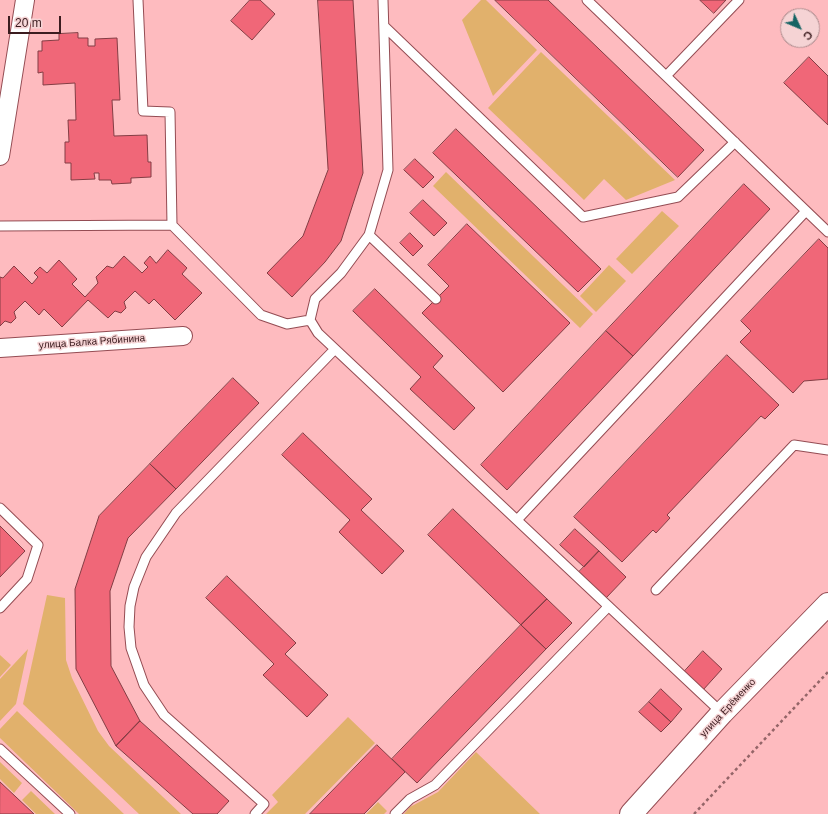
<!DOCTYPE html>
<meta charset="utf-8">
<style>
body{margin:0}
#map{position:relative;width:828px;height:814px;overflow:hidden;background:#febbbf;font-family:Arial,sans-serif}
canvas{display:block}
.north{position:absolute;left:780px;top:8px;width:40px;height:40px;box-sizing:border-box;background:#f5d3d4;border:1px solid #ab8a8c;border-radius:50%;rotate:134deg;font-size:11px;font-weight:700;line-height:16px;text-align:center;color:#3b1c1f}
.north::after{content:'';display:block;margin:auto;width:14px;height:18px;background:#156464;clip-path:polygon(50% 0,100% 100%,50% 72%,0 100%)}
.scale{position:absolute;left:8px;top:16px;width:53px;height:18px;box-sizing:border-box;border:2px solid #3b1c1f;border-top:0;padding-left:5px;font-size:12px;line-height:14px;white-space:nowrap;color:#3b1c1f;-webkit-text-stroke:3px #f5d3d4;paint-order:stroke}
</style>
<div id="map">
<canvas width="828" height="814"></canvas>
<div class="north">С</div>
<div class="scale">20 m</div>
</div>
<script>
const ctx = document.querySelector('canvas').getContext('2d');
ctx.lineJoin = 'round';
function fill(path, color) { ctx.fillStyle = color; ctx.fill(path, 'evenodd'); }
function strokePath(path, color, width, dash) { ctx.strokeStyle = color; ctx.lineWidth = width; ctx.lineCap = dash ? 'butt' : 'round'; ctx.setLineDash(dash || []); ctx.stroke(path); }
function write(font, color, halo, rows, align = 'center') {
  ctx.font = font + ' Arial,sans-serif'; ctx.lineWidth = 3; ctx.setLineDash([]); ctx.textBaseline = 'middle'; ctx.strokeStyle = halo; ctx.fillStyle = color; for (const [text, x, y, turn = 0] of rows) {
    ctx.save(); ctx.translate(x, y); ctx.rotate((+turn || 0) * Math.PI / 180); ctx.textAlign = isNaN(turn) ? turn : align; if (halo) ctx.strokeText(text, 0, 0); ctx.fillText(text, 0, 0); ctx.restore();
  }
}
const green = new Path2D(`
 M481,0H486L537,50L493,96L462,20Z
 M541,52L675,180L626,200L604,179L584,200L488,108Z
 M446,172L593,314L580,328L433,186Z
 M662,211L679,226L632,274L616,259Z
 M609,265L626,281L596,312L580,296Z
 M47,595L65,598L66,660L72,678L98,731L109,746L181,814H139L23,704Z
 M28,649L16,704L0,721V679Z
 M0,655L11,665L0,677Z
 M17,711L124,814H79L0,738V729Z
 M348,717L375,743L305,814H266L278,802L272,795Z
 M476,752L540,814H404L410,807L438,792Z
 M0,762L22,783L14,793L0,779Z
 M31,791L55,814H36L22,800Z
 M378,802L387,811L384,814H366Z`);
const building = new Path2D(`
 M250,0H260L275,14L252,40L231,21Z
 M318,0H353L363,173L341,241L325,262L292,297L267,273L303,236L328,170Z
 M495,0H548L704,150L678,177Z
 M700,0H726L714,13Z
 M78,33V38H88V46H95V39L117,38L120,100H112L114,136L147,135L148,162H151V177L131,178V183L112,184L111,180H99V173H94L95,179L71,180V163H65V142H69L68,120H76L75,83L43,85V72L38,73V51H42V41L59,40V34Z
 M809,57L828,76V125L784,83Z
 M456,129L601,269L578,292L433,153Z
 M415,159L434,177L423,188L404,170Z
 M744,184L770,209L633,356L606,331Z
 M423,200L447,223L434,236L410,213Z
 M467,224L570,323L503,392L422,313L449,286L428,265Z
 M410,233L423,246L413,256L400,243Z
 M819,239L828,248V379L804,381L793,393L740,342L751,331L741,321Z
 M168,250L187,268L182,274L202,293L175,320L154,299L149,304L135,291L124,302L126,308L121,313L115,311L108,318L88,300L62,327L44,309L39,315L25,301L14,312L16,318L11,323L5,321L0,326V277L3,278L14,266L32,284L38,277L34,273L40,267L47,273L59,260L77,279L72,284L85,297L98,283L96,277L107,266L113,268L124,256L142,273L148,267L144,263L150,256L156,263Z
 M375,289L443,356L433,367L475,408L454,430L410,389L421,377L353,311Z
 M606,331L633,356L507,490L481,465Z
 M727,355L779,405L765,419L761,416L667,515L670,518L656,533L653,530L622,562L574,517Z
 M233,378L259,403L176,489L150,464Z
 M303,433L372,499L361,510L404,551L382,574L339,532L350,520L282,455Z
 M150,464L176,489L128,538L110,591L111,666L140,721L116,746L76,669L75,589L99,516Z
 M453,509L547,599L521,625L428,535Z
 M0,526L25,551L0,577Z
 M575,529L599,551L584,567L560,545Z
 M599,551L626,577L606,598L579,572Z
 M227,576L296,643L285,654L328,695L307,717L263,675L274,664L206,598Z
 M547,599L572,623L546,649L521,625Z
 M521,625L546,649L417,783L392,759Z
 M703,651L722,669L703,690L684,672Z
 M661,689L682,709L671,722L649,702Z
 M649,702L671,722L661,732L639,712Z
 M140,721L229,801L217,814H193L116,746Z
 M377,745L405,772L364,814H310Z
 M0,782L16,797L34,814H0Z`);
const path = new Path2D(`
 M694,814L828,672`);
const service = new Path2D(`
 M138,0L143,111L170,112L172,225
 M587,0L828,232
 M385,27L583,217L678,197L735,142
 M666,76L739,0
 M0,226L172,225L261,315L287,324L310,320L318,333L722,713
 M369,235L436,299
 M310,320L315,299L341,273L369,235L388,170L383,0
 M0,508L38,545L27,579L0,608
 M517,520L806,211
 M656,590L794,445L828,450
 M0,749L70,814
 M255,814L264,804L164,715L144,685L131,648L129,627L130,606L134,587L146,557L176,513L335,349
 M395,814L410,799L435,785L608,607`);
const minor = new Path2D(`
 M0,156L25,0
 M0,348L183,336`);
const secondary = new Path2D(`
 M631,814L722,713L828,604`);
const streetNames = [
 ["улица Балка Рябинина",92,342,-4],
 ["улица Ерёменко",728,708,-47]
];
fill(green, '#e1b16c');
fill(building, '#f06778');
strokePath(building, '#833d44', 1);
strokePath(service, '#944c53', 11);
strokePath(minor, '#944c53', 20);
strokePath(secondary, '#944c53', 24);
strokePath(path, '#946568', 2.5, [3, 3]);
strokePath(service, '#fff', 9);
strokePath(minor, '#fff', 18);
strokePath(secondary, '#fff', 22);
write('10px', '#3b1c1f', '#f5d3d4', streetNames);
</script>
